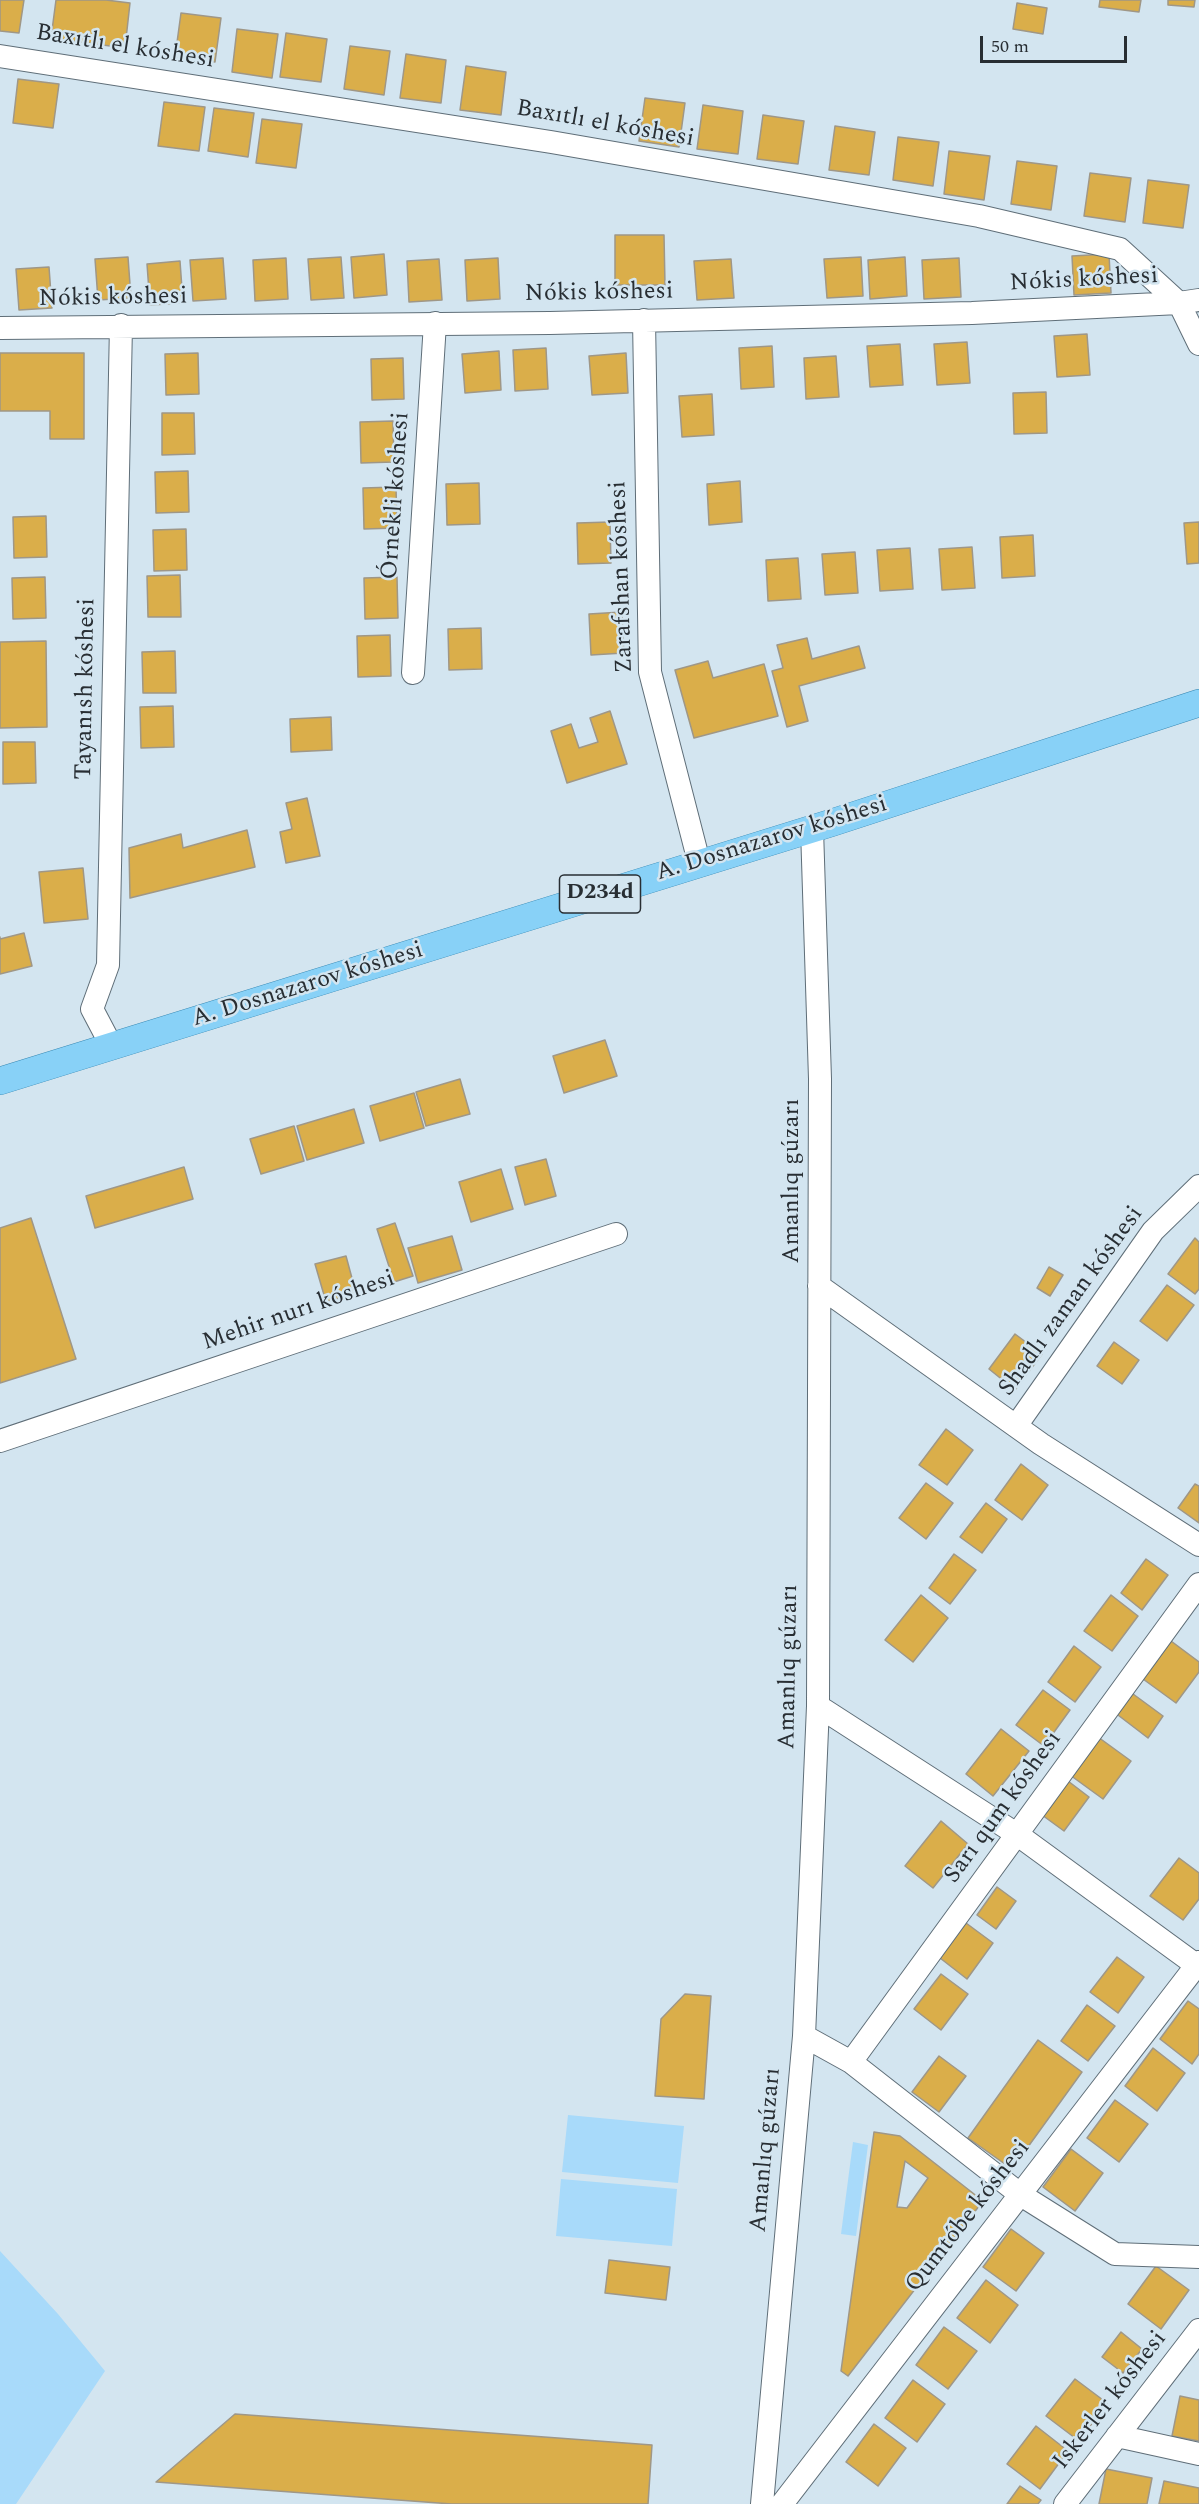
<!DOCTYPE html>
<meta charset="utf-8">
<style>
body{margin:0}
#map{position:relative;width:1199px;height:2504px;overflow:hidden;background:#d3e5f0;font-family:Spectral,serif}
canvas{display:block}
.scale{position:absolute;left:980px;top:36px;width:147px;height:27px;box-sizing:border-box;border:3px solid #282e33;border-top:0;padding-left:8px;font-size:18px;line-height:21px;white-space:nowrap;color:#282e33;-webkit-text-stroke:4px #d3e5f0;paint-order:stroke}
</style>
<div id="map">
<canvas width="1199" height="2504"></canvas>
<div class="scale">50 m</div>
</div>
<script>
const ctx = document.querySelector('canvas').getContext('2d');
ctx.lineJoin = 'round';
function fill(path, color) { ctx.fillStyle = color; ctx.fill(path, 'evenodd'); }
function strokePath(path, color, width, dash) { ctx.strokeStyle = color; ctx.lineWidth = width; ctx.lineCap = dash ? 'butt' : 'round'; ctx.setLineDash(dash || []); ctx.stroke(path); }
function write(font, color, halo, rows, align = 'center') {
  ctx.font = font + ' Spectral,serif'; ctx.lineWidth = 5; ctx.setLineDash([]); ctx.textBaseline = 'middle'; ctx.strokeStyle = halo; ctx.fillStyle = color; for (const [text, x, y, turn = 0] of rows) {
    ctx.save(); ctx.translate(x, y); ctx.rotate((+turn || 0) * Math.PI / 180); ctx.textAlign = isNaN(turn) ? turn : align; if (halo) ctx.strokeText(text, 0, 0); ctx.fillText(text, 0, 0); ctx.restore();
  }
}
const green = new Path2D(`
 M568,2115L684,2126L678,2183L562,2172Z
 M853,2142L868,2145L856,2236L841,2234Z
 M561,2179L677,2189L672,2246L556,2236Z
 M0,2251L58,2314L105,2371L16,2504H0Z`);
const building = new Path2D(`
 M0,0H24L19,33L0,31Z
 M56,0H106L130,3L125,48L51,38Z
 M1100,0H1141L1139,12L1099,7Z
 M1168,0H1195L1194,7L1168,5Z
 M1017,3L1047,8L1043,34L1013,29Z
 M181,13L221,18L215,62L175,57Z
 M237,29L278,34L272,78L232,72Z
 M286,33L327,39L321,82L280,77Z
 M350,46L390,51L384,95L344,89Z
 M406,54L446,60L441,103L400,98Z
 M466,66L506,72L501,115L460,110Z
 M18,79L59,84L53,128L13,123Z
 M645,98L685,103L679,147L639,141Z
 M164,102L205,107L199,151L158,146Z
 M703,105L743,111L738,154L697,149Z
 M214,108L254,113L248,157L208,151Z
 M763,115L804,121L798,164L757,159Z
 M262,119L302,124L296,168L256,163Z
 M835,126L875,132L869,175L829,170Z
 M898,137L939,142L933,186L893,180Z
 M949,151L990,156L984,200L944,194Z
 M1017,161L1057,166L1051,210L1011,204Z
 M1090,173L1131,178L1125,222L1084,216Z
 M1148,180L1189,185L1183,228L1143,223Z
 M615,235H664L665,285H615Z
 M384,254L387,295L354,298L351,257Z
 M1109,254L1111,293L1074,295L1072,256Z
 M128,257L131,298L98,300L95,259Z
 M341,257L344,298L311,300L308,259Z
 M861,257L863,296L827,298L824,259Z
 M905,257L907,296L870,299L868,260Z
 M223,258L226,299L193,301L190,260Z
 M286,258L288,299L255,301L253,260Z
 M498,258L500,299L467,301L465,260Z
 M959,258L961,297L924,299L922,260Z
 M439,259L442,300L409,302L407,261Z
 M731,259L734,298L697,300L694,261Z
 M180,261L183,303L150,305L147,264Z
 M49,267L52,308L19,310L16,269Z
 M1087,334L1090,375L1057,377L1054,336Z
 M967,342L970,383L937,385L934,344Z
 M900,344L903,385L870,387L867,346Z
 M772,346L774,387L741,389L739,348Z
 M546,348L548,389L515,391L513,350Z
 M499,351L501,390L465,393L462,354Z
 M0,353H84V439H50V411H0Z
 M198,353L199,394L166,395L165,354Z
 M626,353L628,393L592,395L589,356Z
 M836,356L839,397L806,399L804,358Z
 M403,358L404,399L372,400L371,359Z
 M1046,392L1047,433L1014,434L1013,393Z
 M712,394L714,435L682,437L679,396Z
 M162,413H194L195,454L162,455Z
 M393,421L394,462L361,463L360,422Z
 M188,471L189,512L156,513L155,472Z
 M740,481L742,522L709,525L707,484Z
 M479,483L480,524L447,525L446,484Z
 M396,487L397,528L364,529L363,488Z
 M46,516L47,557L14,558L13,517Z
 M610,522L611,563L578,564L577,523Z
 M1199,522V563L1187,564L1184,523Z
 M186,529L187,570L154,571L153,530Z
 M1033,535L1035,576L1002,578L1000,537Z
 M972,547L975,588L942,590L939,549Z
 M910,548L913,589L880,591L877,550Z
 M855,552L858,593L825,595L822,554Z
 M798,558L801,599L768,601L766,560Z
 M180,575L181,617H148L147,576Z
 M45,577L46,618L13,619L12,578Z
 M397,577L398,618L365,619L364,578Z
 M622,612L624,653L591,655L589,614Z
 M481,628L482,669L449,670L448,629Z
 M390,635L391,676L358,677L357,636Z
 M807,638L812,659L859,646L865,668L799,686L808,721L787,727L772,671L783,668L777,645Z
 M46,641L47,727L0,728V642Z
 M175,651L176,693H143L142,652Z
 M708,661L713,678L764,664L778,716L694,738L675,670Z
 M173,706L174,747L141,748L140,707Z
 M610,711L627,764L567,783L551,731L571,724L579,748L598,742L590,718Z
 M331,717L332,750L291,752L290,719Z
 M3,742H35L36,783L3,784Z
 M307,798L320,856L286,863L280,832L292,829L286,803Z
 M247,830L255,867L130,898L129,848L181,834L183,848Z
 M83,868L88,919L44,923L39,872Z
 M24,933L32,966L0,974V937V939Z
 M605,1040L617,1076L564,1093L553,1056Z
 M460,1079L470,1114L426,1126L416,1092Z
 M414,1093L424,1128L380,1141L370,1106Z
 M354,1109L364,1143L307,1160L297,1126Z
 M294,1126L304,1161L261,1174L250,1139Z
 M546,1159L556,1196L525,1205L515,1167Z
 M184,1167L193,1199L95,1228L86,1196Z
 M501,1169L513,1209L471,1222L459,1182Z
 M31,1218L76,1359L0,1383V1228Z
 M395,1223L413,1276L394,1282L377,1229Z
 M452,1236L462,1270L418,1283L408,1248Z
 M1195,1238L1199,1242V1289L1195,1294L1168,1274Z
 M346,1256L356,1293L326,1302L315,1264Z
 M1049,1267L1063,1275L1050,1296L1037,1288Z
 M1167,1285L1194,1305L1167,1341L1140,1321Z
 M1015,1334L1042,1354L1015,1390L989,1369Z
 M1114,1342L1139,1360L1122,1384L1097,1366Z
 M946,1429L973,1450L947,1485L919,1465Z
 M1021,1464L1048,1485L1022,1520L995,1500Z
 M926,1483L953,1503L926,1539L899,1518Z
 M1195,1484L1199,1486V1523L1178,1508Z
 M986,1503L1007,1519L982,1553L960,1537Z
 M954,1554L976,1570L950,1604L929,1588Z
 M1146,1559L1168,1575L1142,1610L1121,1593Z
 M921,1595L948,1618L913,1662L885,1640Z
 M1111,1595L1138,1616L1112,1651L1084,1631Z
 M1171,1641L1199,1662V1672L1176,1703L1143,1679Z
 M1074,1646L1101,1667L1075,1702L1048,1682Z
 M1043,1690L1070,1710L1044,1746L1016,1725Z
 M1129,1691L1163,1716L1148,1738L1114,1712Z
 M1001,1729L1029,1751L993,1796L966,1774Z
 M1098,1737L1131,1761L1103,1799L1070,1775Z
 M1068,1781L1089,1797L1064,1831L1042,1815Z
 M941,1821L968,1844L933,1888L905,1866Z
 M1179,1858L1199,1873V1899L1183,1920L1150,1896Z
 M997,1887L1016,1901L996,1929L977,1915Z
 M966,1923L993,1943L967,1979L940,1958Z
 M1117,1957L1144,1977L1118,2013L1090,1992Z
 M941,1974L968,1994L941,2030L914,2009Z
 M685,1994L711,1996L704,2099L655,2096L661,2019Z
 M1188,2001L1199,2009V2054L1192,2064L1160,2039Z
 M1087,2005L1115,2026L1088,2061L1061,2041Z
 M1038,2040L1082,2072L1012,2169L968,2138Z
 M1153,2048L1185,2073L1157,2111L1125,2086Z
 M939,2056L966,2076L939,2112L912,2092Z
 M1115,2100L1148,2124L1119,2162L1087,2138Z
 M874,2132L900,2136L983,2201L848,2376L841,2371ZM905,2161L928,2178L907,2208L897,2207Z
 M1071,2149L1103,2173L1075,2211L1043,2187Z
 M1011,2229L1044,2253L1016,2291L983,2267Z
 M609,2260L670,2267L666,2300L605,2293Z
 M1156,2266L1189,2290L1161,2329L1128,2304Z
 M986,2280L1018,2305L990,2343L957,2318Z
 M944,2327L977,2351L948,2389L916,2365Z
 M1121,2332L1142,2349L1123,2373L1102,2357Z
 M1075,2379L1107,2403L1079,2441L1046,2416Z
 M913,2380L945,2404L917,2442L885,2418Z
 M1180,2396L1199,2400V2441L1172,2436Z
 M235,2414L652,2445L648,2504H452L156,2482Z
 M874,2424L906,2448L878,2486L846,2462Z
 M1036,2426L1068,2451L1040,2489L1007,2464Z
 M1106,2469L1152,2478L1147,2504H1099Z
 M1164,2481L1199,2488V2504H1159Z
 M1020,2486L1041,2500L1038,2504H1007Z`);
const minor = new Path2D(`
 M0,56L551,142L979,216L1120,249L1179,303L1199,344
 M644,320L650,672L699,862
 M0,328L550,323L972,313L1179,303L1199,300
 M413,673L435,323
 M112,1047L92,1009L108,965L121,325
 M819,1286L1041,1444L1199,1545
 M1016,1426L1153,1231L1199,1186
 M0,1441L616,1234
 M818,1706L1018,1835L1199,1967
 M804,2036L851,2062L1021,2195L1115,2254L1199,2257
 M851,2062L1199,1584
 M1117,2436L1199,2454
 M762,2504L804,2036L818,1706L820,1079L812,829
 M782,2504L1199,1962
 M1065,2504L1199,2330`);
const major = new Path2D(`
 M0,1081L831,823L1199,703`);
const shields = [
 [600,894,81]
];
const shieldNames = [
 ["D234d",600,894]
];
const streetNames = [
 ["Baxıtlı el kóshesi",125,48,9],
 ["Baxıtlı el kóshesi",605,125,10],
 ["Nókis kóshesi",1084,281,-3],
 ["Nókis kóshesi",599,294,-1],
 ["Nókis kóshesi",113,299,-1],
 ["Órnekli kóshesi",397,496,-86],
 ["Zarafshan kóshesi",623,577,-92],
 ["Tayanısh kóshesi",87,689,-89],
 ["A. Dosnazarov kóshesi",772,840,-17],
 ["A. Dosnazarov kóshesi",308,986,-17],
 ["Amanlıq gúzarı",793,1181,-90],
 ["Shadlı zaman kóshesi",1072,1302,-54],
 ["Mehir nurı kóshesi",299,1312,-19],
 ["Amanlıq gúzarı",790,1667,-89],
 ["Sarı qum kóshesi",1004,1808,-54],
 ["Amanlıq gúzarı",767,2150,-85],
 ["Qumtóbe kóshesi",969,2217,-52],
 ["Iskerler kóshesi",1111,2401,-52]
];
fill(green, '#a8dafa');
fill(building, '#daae4a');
strokePath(building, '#9f9787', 1.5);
strokePath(minor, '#5f6e78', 24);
strokePath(major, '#3384af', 28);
strokePath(minor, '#fff', 22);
strokePath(major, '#88d1f7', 27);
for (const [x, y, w] of shields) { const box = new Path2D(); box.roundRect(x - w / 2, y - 19, w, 38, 4.5); ctx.fillStyle = '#d3e5f0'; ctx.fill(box); strokePath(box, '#282e33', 1.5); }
write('bold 22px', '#282e33', null, shieldNames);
write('24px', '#282e33', '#d3e5f0', streetNames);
</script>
